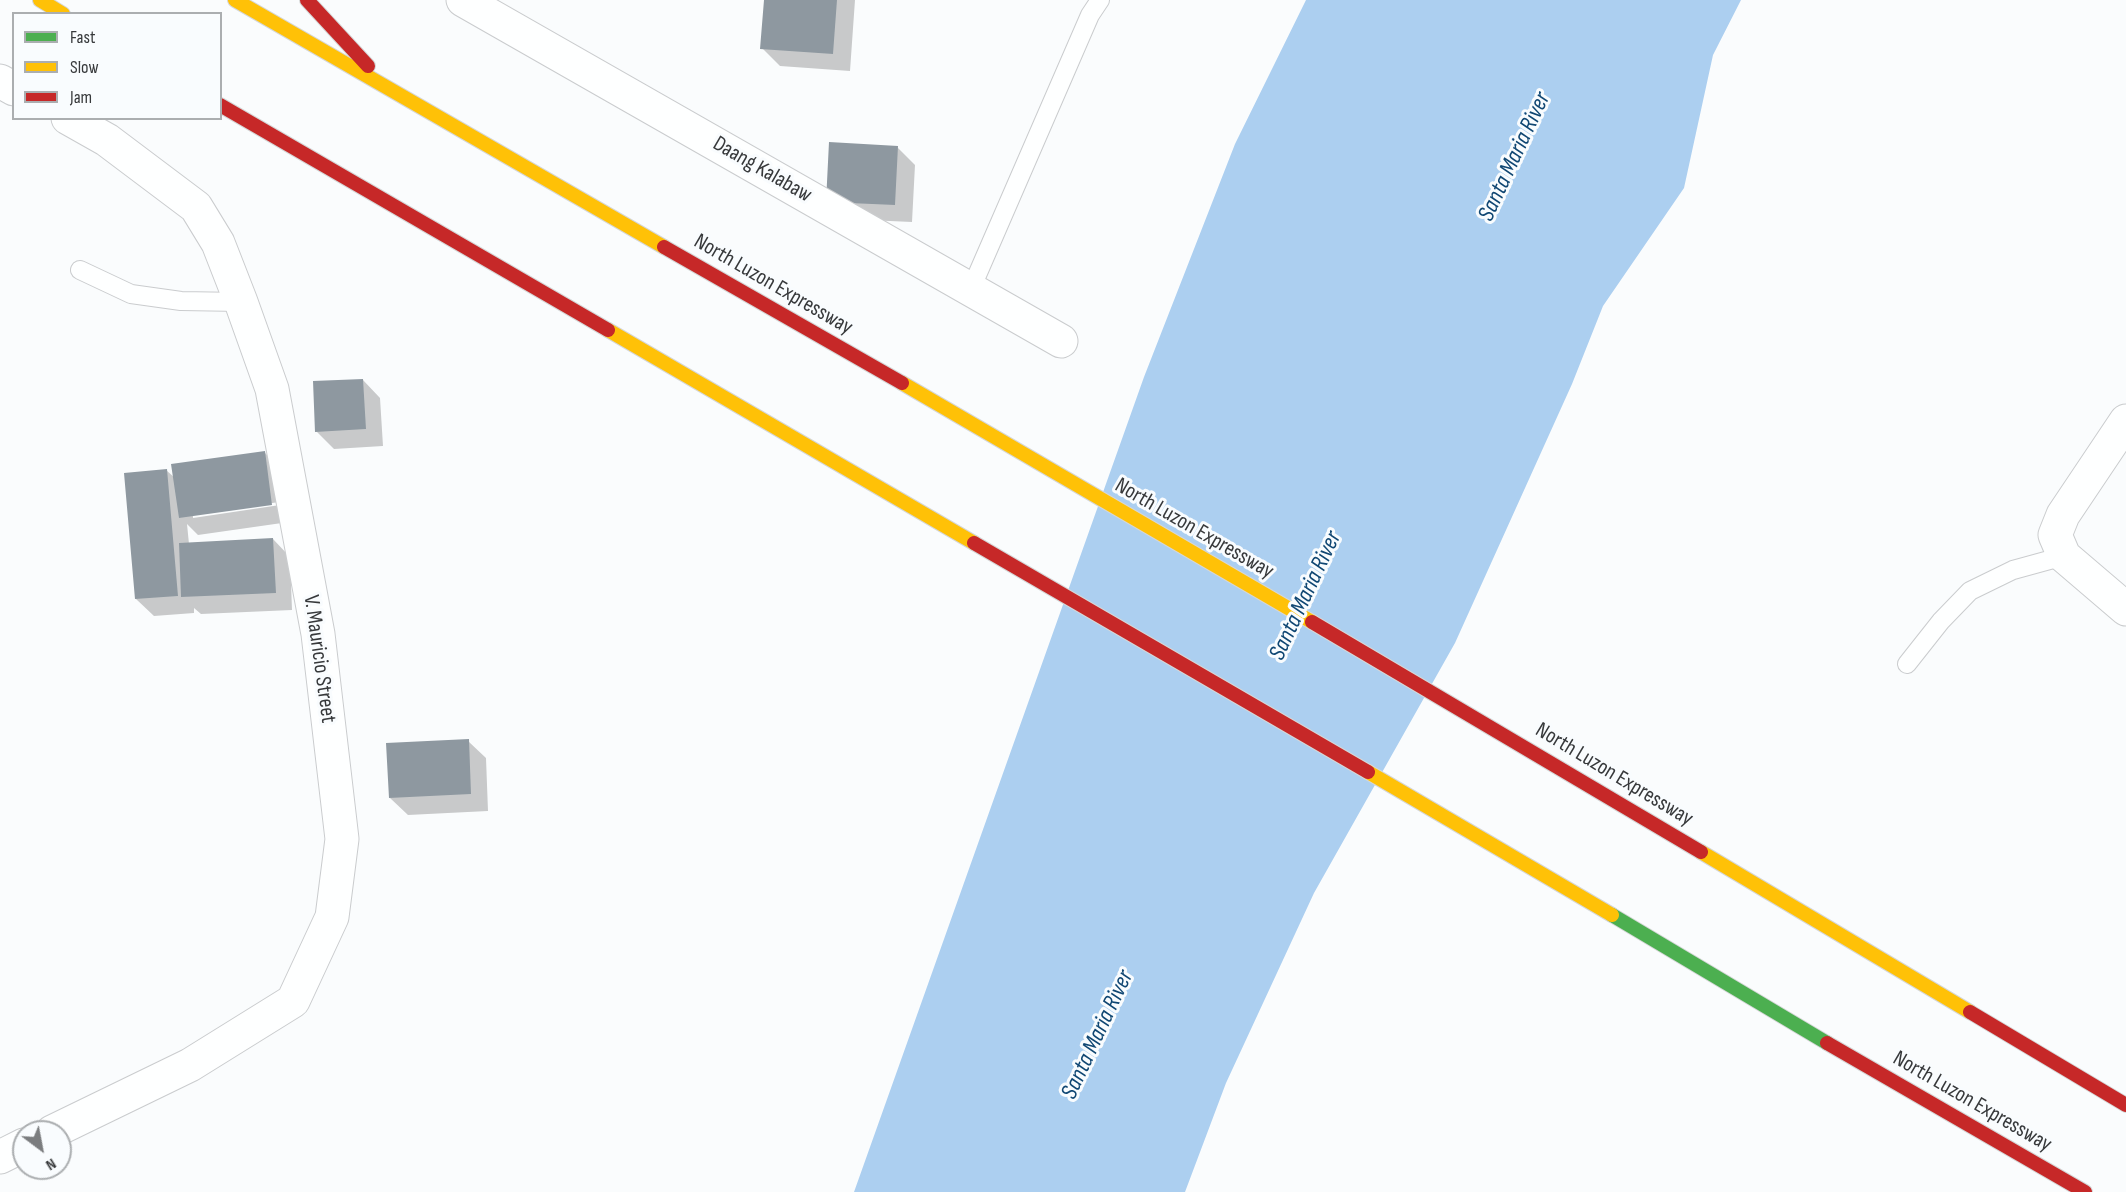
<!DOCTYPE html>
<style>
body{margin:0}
#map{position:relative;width:2126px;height:1192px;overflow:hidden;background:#fafcfd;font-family:"Sofia Sans Condensed",sans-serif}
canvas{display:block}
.legend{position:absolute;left:12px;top:12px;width:210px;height:108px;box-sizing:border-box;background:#f9fcfe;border:2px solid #abaeb0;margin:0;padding:8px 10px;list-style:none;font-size:18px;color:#37393b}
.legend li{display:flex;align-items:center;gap:12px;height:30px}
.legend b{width:30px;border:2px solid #abaeb0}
.north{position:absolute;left:12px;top:1120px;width:60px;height:60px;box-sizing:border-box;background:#f9fcfe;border:2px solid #abaeb0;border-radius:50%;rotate:148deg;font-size:16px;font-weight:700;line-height:24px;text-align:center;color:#37393b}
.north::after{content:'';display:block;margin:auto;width:21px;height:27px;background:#7b7d7f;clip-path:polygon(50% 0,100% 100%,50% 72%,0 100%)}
</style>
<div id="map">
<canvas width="2126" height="1192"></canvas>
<ul class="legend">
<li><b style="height:8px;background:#4caf50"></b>Fast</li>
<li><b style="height:8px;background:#ffc107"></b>Slow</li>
<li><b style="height:8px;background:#c62828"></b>Jam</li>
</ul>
<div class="north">N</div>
</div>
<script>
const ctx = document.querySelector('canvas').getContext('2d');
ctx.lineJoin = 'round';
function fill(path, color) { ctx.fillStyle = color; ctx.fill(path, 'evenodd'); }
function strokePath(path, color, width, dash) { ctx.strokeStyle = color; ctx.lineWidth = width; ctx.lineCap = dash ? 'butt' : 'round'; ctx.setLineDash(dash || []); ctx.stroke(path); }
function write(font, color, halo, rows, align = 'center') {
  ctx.font = font + ' "Sofia Sans Condensed",sans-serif'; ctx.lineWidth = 6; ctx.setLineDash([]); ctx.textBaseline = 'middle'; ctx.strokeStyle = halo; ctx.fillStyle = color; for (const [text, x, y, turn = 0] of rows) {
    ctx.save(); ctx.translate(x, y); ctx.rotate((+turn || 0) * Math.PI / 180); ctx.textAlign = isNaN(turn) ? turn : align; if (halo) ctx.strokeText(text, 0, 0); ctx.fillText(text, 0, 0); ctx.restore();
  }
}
const water = new Path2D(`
 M1306,0H1741L1713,55L1684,188L1603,306L1572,384L1455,643L1314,893L1226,1083L1185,1192H854L1144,377L1235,144Z`);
const shadow = new Path2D(`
 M766,0H855L850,71L780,66L762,48Z
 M897,147L915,165L912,222L845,219L827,202Z
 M363,380L380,398L383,446L334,449L316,431Z
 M264,452L282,470L289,522L198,535L187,524L189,544L273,539L290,557L292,610L201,614L194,608V613L154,616L136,599L166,470L175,478ZM279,502L280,505L193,518V515Z
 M468,741L486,758L488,811L408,815L390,798Z`);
const building = new Path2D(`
 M764,0H837L833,54L760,49Z
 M829,142L898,146L895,205L826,202Z
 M363,379L366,429L315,432L313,381Z
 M265,451L272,505L179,518L171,464Z
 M167,469L178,596L135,599L124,473Z
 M273,538L276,593L181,597L179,543Z
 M469,739L471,794L389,798L386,743Z`);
const lane = new Path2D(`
 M80,270L131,294L181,301L241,302
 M971,289L1090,15L1100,0
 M1907,664L1941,621L1970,591L2013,570L2064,556`);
const street = new Path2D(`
 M463,0L1061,341
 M0,81L14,89
 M2126,421L2063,515L2055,535L2064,556L2126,609
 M52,1132L190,1065L293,1001L332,917L342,839L318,634L272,389L241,302L218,243L196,207L107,140L68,118
 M0,1157L24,1145`);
const fast = new Path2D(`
 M1612,915L1827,1043`);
const slow = new Path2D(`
 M40,0L63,14
 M235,0L664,247
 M608,330L974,543
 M902,383L1312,622
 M1368,772L1612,915
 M1701,852L1970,1012`);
const jam = new Path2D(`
 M307,0L368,66
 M220,105L608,330
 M664,247L902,383
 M974,543L1368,772
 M1312,622L1701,852
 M1970,1012L2126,1105
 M1827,1043L2085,1192`);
const streetNames = [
 ["Daang Kalabaw",762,170,30],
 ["North Luzon Expressway",773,285,30],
 ["North Luzon Expressway",1194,529,30],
 ["V. Mauricio Street",319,659,82],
 ["North Luzon Expressway",1614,775,31],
 ["North Luzon Expressway",1972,1102,30]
];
const waterNames = [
 ["Santa Maria River",1515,157,-65],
 ["Santa Maria River",1306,596,-65],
 ["Santa Maria River",1098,1035,-65]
];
fill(water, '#accff0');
fill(shadow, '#0003');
fill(building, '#8e98a0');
strokePath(lane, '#caccce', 20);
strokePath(street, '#caccce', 35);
strokePath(fast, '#d5d7d7', 16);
strokePath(slow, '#d5d7d7', 16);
strokePath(jam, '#d5d7d7', 16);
strokePath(lane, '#feffff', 18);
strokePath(street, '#feffff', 33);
strokePath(fast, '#4caf50', 14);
strokePath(slow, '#ffc107', 14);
strokePath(jam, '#c62828', 14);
write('22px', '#37393b', '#f9fcfe', streetNames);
write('italic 24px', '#104773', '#f9fcfe', waterNames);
</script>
